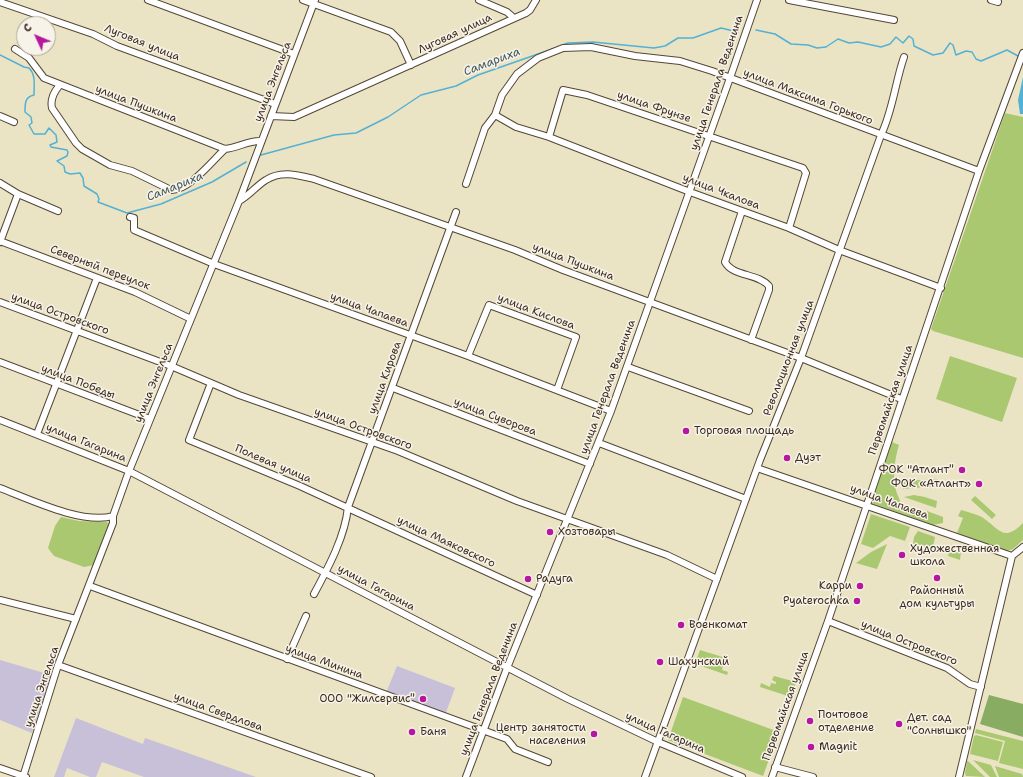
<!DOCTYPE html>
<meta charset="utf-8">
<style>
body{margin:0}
#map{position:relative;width:1023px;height:777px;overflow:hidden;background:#eae4c5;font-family:"Shantell Sans",sans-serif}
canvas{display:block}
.north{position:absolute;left:16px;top:16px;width:40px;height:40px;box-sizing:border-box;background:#f7f3e8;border:1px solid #aca397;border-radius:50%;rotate:314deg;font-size:11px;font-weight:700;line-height:16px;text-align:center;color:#3b2a1e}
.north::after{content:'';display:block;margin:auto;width:14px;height:18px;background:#b5179e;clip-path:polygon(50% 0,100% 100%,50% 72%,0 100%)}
</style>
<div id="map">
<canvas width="1023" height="777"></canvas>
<div class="north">С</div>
</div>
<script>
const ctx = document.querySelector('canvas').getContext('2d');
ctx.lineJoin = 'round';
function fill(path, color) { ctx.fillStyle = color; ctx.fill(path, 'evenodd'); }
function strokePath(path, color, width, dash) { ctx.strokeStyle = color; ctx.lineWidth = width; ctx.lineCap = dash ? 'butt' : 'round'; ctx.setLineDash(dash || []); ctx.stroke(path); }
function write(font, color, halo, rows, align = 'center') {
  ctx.font = font + ' "Shantell Sans",sans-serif'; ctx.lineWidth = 3; ctx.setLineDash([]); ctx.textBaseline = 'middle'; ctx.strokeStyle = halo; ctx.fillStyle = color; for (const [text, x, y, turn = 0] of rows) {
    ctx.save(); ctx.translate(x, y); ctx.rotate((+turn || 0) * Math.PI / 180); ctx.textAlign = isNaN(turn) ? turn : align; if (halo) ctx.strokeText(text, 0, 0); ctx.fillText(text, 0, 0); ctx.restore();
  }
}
const industrial = new Path2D(`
 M0,660L51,675L32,733L0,720Z
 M397,666L455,688L445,715L386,693Z
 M76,718L143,744L145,738L256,777H144L102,762L96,777H90L67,768L64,777H54Z`);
const green = new Path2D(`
 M1005,113L1023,117V358L933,331L931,329Z
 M950,356L1017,378L1002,422L936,399Z
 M892,442L899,445C895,458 892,476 896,490C897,496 901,499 900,505L925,515L927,511L943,517V523L933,525L871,503Z
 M938,479V486L903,489V481Z
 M914,495L925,497L937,501L936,508L904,497Z
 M975,496L996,515L992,519L971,500Z
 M961,510C968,512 976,514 982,517C1000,529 1003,543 1023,523V540L1013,549L1007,551L957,533L963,518L958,516Z
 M871,514L910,527L905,541L890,536L873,548L861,544Z
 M61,517L79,521L107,522L109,524L94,565L84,567L54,556L48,548L55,526Z
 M918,531L935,537L933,547L913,544L914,537Z
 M887,544L877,569L856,563L871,552Z
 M950,547L961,552L960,560L948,556Z
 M700,650L726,658L724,663L720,661L719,663L723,665L722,670L728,672L727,675L695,664Z
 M774,676L796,682L791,697L760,687L761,683L770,687L771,683L776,684V682L772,680Z
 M683,697L779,732L763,776L668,740Z
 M976,729L1023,741V769L999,763L1005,741L975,733Z
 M976,735L1003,742L998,761L970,754L974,736Z
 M973,760L991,765L997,777H990Z
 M967,761H968L985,777L966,776L965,773Z
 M995,766L1022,774L1023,777H999Z`);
const forest = new Path2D(`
 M989,695L1023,704V737L980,724Z`);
const water = new Path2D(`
 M1023,77V114H1020L1018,100Z`);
const stream = new Path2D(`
 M756,30L775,34L791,44L808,45L817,48L826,47L838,39L849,43L858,42L881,47L890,44L896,37L903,43L909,36L913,39L914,46L933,55L943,53L950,43L953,45L956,55L966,51L972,52L976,59L981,61L1007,50L1018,56
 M562,45L568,43L593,42L654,48L665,46L678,38H693L721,28L738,32
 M0,55L24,67L29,68C36,75 34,84 34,95C25,97 25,103 25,112L31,117L32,123L29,125L34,134H45L49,128L56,135L57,142L50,145L51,147L67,150L68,152L67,156L57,161L64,166L65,172L70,174L80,173L83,178L84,186L97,194L99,199L98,202L127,213L161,204L212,182L246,162
 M261,155L334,135L356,133L388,117L421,95L456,86L478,75L558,47`);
const minor = new Path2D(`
 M148,0L294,54
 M303,0L391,32L400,41L411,65
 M479,0L507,12L514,18
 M789,0L894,20
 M991,0L998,2
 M0,2L93,34L117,46L275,104
 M15,49L29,58L44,78L225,149C238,148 249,140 261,141
 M59,86C54,92 50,99 52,108L76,143L82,149L110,165L132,171L171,190C189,191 213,160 225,149
 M495,115L516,127L549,137L690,192L789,228L839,250L941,288
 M0,116L14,122
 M271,116L294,117L526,13L530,10L536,0
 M549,137L563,90L587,95L803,168L806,173L789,228
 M0,183L18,194L58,211
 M466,184L485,128L495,115L502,95L517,74L538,58L563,48L591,47L635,56L680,61L712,71L979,171
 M239,201C249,196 256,186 266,180C281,170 298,175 314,179L515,250L563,270L801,358L901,399
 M742,211L725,262C733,277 758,273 769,286V290L751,340
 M130,217L134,218V230L214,264L468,356L611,411
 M0,241L135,292L191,319
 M0,242L18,194
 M0,302L171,366L239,395L398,451L517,501L667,555L717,579
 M468,356L489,305L576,337L557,390
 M0,362L150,419
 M628,367L749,411
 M211,383L189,440L300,486L537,595
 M393,388L590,464
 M0,420L129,471L568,699L658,742L742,777
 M37,434L97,278
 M599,443L746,499
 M757,468L1012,556
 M0,488C29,499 83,525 113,516
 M90,586L507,739L515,749L548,762
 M314,594C328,568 345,537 348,507L456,212
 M0,600L76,619
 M828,621L947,668L970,684L981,687
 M287,659L306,616
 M58,665L371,777
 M775,767L813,777
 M0,768L26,777
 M23,777L58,665L113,523V516L129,471L239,201L315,0
 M466,777L507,668L611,411L730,78L757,0
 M645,777L760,460L801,358L881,135C893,110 895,83 904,57
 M772,777L828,621L979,171L1023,53
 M959,777L1012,556L1023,547`);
const markers = [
 [686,431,4,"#b5179e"],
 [787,458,4,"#b5179e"],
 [962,470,4,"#b5179e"],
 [979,484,4,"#b5179e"],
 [550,532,4,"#b5179e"],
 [902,555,4,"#b5179e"],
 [937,578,4,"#b5179e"],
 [528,579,4,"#b5179e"],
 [860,586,4,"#b5179e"],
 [857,601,4,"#b5179e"],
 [681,625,4,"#b5179e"],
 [660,662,4,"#b5179e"],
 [423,699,4,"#b5179e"],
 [810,721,4,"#b5179e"],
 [899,724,4,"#b5179e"],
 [412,732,4,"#b5179e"],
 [594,734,4,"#b5179e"],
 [811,747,4,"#b5179e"]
];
const streetNames = [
 ["Луговая улица",455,34,-25],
 ["Луговая улица",142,43,22],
 ["улица Энгельса",273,82,-69],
 ["улица Генерала Веденина",717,83,-71],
 ["улица Максима Горького",808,97,21],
 ["улица Пушкина",136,104,21],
 ["улица Фрунзе",654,107,19],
 ["улица Чкалова",721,192,21],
 ["улица Пушкина",573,262,21],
 ["Северный переулок",100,268,21],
 ["улица Чапаева",369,310,20],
 ["улица Кислова",536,312,21],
 ["улица Островского",60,314,20],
 ["Революционная улица",789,358,-69],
 ["улица Кирова",385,378,-70],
 ["улица Победы",78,382,21],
 ["улица Энгельса",154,383,-68],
 ["улица Генерала Веденина",608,387,-70],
 ["Первомайская улица",891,400,-71],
 ["улица Суворова",495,417,21],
 ["улица Островского",363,429,20],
 ["улица Гагарина",86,443,22],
 ["Полевая улица",273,464,23],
 ["улица Чапаева",889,502,20],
 ["улица Маяковского",446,542,25],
 ["улица Гагарина",376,588,28],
 ["улица Островского",909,643,22],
 ["улица Минина",324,662,20],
 ["улица Энгельса",42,687,-71],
 ["улица Генерала Веденина",489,689,-69],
 ["Первомайская улица",786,706,-70],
 ["улица Свердлова",218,712,20],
 ["улица Гагарина",665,733,24]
];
const poiNames = [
 ["Торговая площадь",694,431],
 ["Дуэт",795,458],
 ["ФОК \"Атлант\"",954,470,"right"],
 ["ФОК «Атлант»",971,484,"right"],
 ["Хозтовары",558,532],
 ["Художественная",910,549],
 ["школа",910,562],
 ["Радуга",536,579],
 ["Карри",852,586,"right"],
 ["Районный",937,591,"center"],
 ["дом культуры",937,604,"center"],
 ["Pyaterochka",849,601,"right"],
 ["Военкомат",689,625],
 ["Шахунский",668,662],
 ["ООО \"Жилсервис\"",415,699,"right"],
 ["Почтовое",818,715],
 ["отделение",818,728],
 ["Дет. сад",907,718],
 ["\"Солнышко\"",907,731],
 ["Центр занятости",586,728,"right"],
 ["населения",586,741,"right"],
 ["Баня",420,732],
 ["Magnit",819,747]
];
const waterNames = [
 ["Самариха",492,62,-21],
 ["Самариха",175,187,-22]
];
fill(industrial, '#c8bfd8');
fill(green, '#aac870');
fill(forest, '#87ac62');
fill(water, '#54b1d3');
strokePath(stream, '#54b1d3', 1.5);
strokePath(minor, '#554637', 8);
strokePath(minor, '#fff', 6);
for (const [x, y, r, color] of markers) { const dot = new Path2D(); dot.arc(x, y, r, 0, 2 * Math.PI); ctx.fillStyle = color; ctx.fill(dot); strokePath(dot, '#f7f3e8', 1.5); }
write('11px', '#3b2a1e', '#f7f3e8', streetNames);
write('11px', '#3b2a1e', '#f7f3e8', poiNames, 'left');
write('italic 12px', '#44595d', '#f7f3e8', waterNames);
</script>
